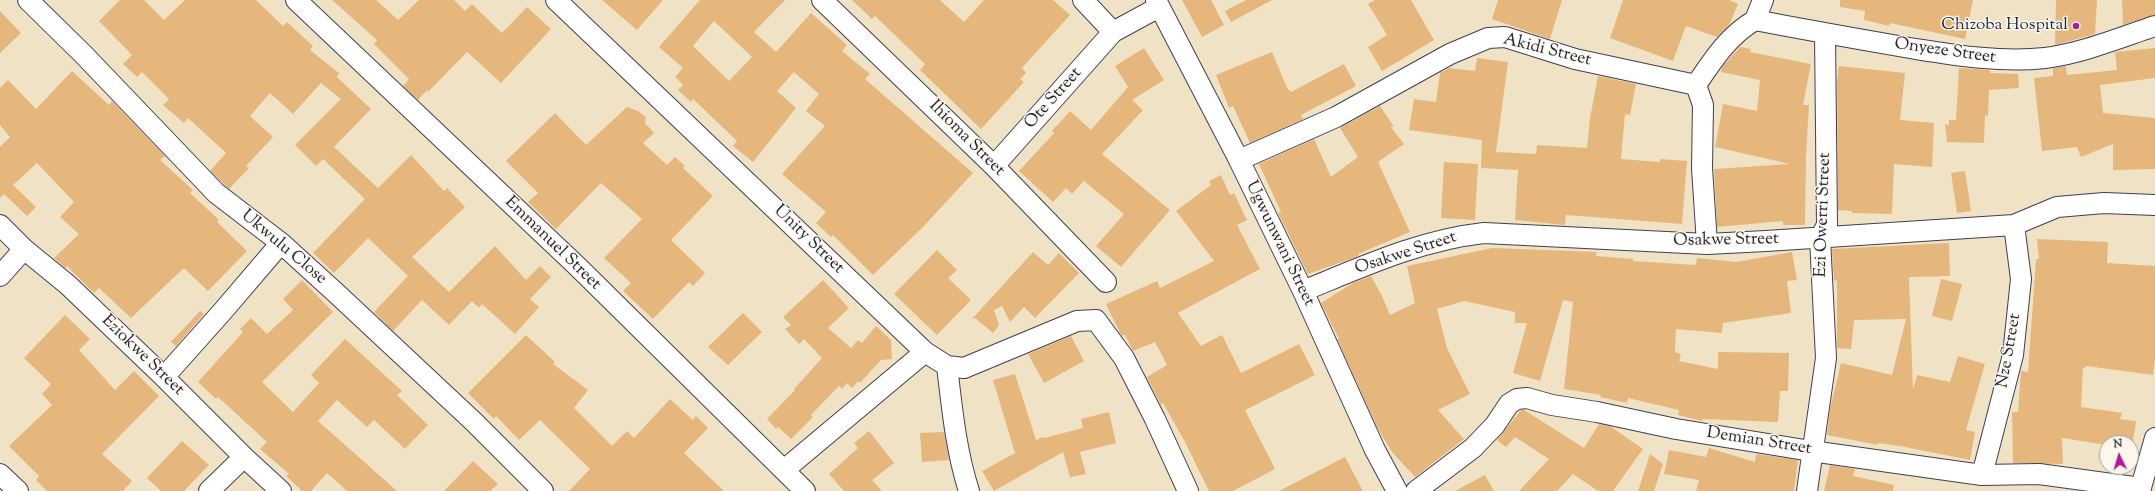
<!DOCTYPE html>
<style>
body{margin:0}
#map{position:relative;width:2155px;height:491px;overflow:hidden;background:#f0e3c5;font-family:"Sorts Mill Goudy",serif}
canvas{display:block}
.north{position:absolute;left:2099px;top:435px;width:40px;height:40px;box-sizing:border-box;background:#fbf7ec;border:1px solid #a4a2a5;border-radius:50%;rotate:355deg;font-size:11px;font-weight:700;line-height:16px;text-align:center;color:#22223b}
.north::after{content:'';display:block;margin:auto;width:14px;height:18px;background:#b5179e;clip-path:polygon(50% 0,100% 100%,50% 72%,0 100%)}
</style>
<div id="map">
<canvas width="2155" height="491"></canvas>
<div class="north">N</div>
</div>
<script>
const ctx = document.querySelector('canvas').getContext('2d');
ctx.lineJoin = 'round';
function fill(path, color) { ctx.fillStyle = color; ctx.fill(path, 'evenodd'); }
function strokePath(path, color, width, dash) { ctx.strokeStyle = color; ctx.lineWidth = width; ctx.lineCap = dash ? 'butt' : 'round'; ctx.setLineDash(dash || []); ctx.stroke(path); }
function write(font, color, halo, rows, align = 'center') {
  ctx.font = font + ' "Sorts Mill Goudy",serif'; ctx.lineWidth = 3; ctx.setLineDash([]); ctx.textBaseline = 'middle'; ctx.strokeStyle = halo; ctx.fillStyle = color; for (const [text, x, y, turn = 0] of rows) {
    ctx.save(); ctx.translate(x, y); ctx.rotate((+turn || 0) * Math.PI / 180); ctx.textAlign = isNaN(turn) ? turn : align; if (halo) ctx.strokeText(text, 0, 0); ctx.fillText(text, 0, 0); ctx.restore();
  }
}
const building = new Path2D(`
 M120,0H144L164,20L185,0H256L283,26L287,22L313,46L310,50L339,73L337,77L371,109L334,147L378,188L411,155L444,191L447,188L465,207L412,257L449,292L495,246L526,280L540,266L551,277L530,299L539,307L515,334L482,304L479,308L472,301L449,325L422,300L393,331L374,312L408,276L368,238L334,273L313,253L365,199L323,159L316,166L295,145L341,99L321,83L293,114L270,93L250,116L273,137L246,166L249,168L229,189L210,171L226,153L188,118L184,123L163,105L169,99L142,72L137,77L123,64L132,55L99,21Z
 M332,0H376L398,20L419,0H454L465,11L472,4L502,33L527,7L551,29L501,83L467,52L428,92L427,90L418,100L403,86L409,79L374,44L377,40Z
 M602,0H663L637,30Z
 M700,0H785L754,32L776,52L811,13L847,45L842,51L870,74L865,79L973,173L922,228L873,275L833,235L831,237L816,223L826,212L782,174L825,126L806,111L819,94L794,72L777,91L796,108L753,162L733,146L737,141L693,99L691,102L678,90L683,85L675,77L683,68L659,47ZM714,21L752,57L729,81L693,46Z
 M852,0H940L964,22L984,0H1053L1070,15L1022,68L1026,73L1020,79L1024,82L981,129L920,70L925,64L875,16L872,19Z
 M1182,0H1211L1224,25L1202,37Z
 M1246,0H1272L1231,22L1225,11Z
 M1375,0H1411L1434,40L1382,71L1368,47L1387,35L1368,4Z
 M1498,0H1562L1550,39L1492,19Z
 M1623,0H1729L1738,4L1729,25L1717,37L1686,26L1673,61L1610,38Z
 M1840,0H1973L1965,39L1890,23L1889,26L1864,20L1865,11L1840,7Z
 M2056,0H2097L2095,34L2055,45Z
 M2122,0H2155V15L2123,25Z
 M0,11L21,33L0,53Z
 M1740,47L1751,49L1750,52L1811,64L1803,105H1809L1806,156L1805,225H1783V221L1717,227L1714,169L1790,164L1715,147L1723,104L1757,111L1760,80L1721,72L1722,67Z
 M1144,48L1164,80L1132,100L1143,110L1102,154L1170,210L1121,267L1096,246L1124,214L1084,181L1072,194L1066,188L1053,202L1019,171L1054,133L1052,131L1070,111L1091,130L1128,87L1115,66Z
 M2155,48V78L2100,85L2103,113L2155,118V169L2113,170V144L2081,157L2077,147L2042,151L2034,78L2053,76V68L2066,66L2067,75L2117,70L2115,52Z
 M1272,52L1288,90H1289L1291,92L1344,64L1356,86L1301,115L1303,119L1250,143L1233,106L1229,108L1216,75Z
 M1477,58L1508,62L1496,152L1536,154L1537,145L1587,148L1590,118L1598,76L1636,84L1630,115L1625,114L1621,159L1660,162V159L1687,161L1682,224L1566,215L1565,225L1515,220L1518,170L1481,168L1482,140L1409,130L1414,99L1436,102L1440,73L1449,68L1475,71Z
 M1839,66L1905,73L1900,120L1934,123L1932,167L1894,164L1892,214L1852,213V211L1838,210L1837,81Z
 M1959,68L1990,70V73L2018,74L2019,88L1989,90L1988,116L1985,115L1984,143L1947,142L1945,124L1949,125V120H1956Z
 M72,71L109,105L112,101L165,156L160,160L193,190L190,193L219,220L217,222L247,251L208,291L184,268L131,318L99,288L94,293L67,266L65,268L54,258L79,234L60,217L74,202L37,163L13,185L36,207L27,216L4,194L0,198V147L10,137L0,125V88L8,80L36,109Z
 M1380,106L1394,127H1391L1404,144L1378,162L1410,232L1358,254L1359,256L1308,274L1278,213L1281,212L1259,164L1314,139L1331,177L1358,157L1340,128Z
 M627,107L638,111L646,117L645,123L654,133L643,143L667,165L675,157L685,166L683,168L713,196L671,240L705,273L693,286L689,282L653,319L623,291L631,283L604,258L642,219L601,183L556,229L528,202L538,193L506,161L555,113L586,145Z
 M1444,162L1478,164L1475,220L1441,218Z
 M1965,171L1971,211L1957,213L1951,173Z
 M1221,175L1230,195L1234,193L1247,220L1237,225L1260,269L1178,313L1201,346L1222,335L1241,373L1299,344L1315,375L1245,410L1275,469L1233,491H1209L1185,442L1163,403L1161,405L1147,377L1167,365L1155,342L1133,351L1125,335L1122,336L1120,333L1106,304L1157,281L1160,288L1214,261L1176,211L1211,185L1209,181Z
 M2037,239L2108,242L2107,263L2155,266V359L2153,375L2086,366L2085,368H2083L2081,407L2122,413L2120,419L2136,421L2132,448L2131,443H2107V445L2062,438L2063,464L2013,463L2012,412H2018L2021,371L2028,372L2036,259H2039Z
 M1949,243L1950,276L1909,277L1913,390L1917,375L1950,382L1958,356L1985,364L1966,430L1975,432L1970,460L1900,446L1878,443V445L1827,435L1830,409L1841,363L1892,375L1906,319L1854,320L1851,349L1837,348V280L1834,281L1832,249Z
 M1492,248L1597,252L1596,256L1633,259V261L1696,265L1697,258L1736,262L1792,252L1797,280L1787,281L1791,313L1723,323L1722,333L1676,329L1675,352L1681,354L1679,361L1718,369V352L1789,353L1788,391H1780L1778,422L1703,419L1702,421L1678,415L1679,410L1628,398L1627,403L1600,397L1601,395L1564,389L1573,302L1563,300L1540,381L1513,373L1527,323H1515V312L1464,301L1437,309L1447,348L1470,394L1438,410L1464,439L1415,477L1392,452L1377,427L1337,339H1339L1321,303L1353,283L1371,276L1382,296L1390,315L1415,303L1407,266Z
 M937,250L957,270L948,278L971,300L937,335L894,294Z
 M1033,252L1048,265L1059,253L1079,273L1035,318L1024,307L1010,322L1002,306L994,310L999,325L993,333L975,318L972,319Z
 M1941,279L1962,284L1952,321L1932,316Z
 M302,280L333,312L262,382L293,412L319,383L311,375L345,339L402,391L397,395L428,425L405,449L374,420L367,427L337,400L318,421L397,491H347L327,473L311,491H302L286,476L289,474L260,449L267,442L218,397L216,399L198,382L243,332L240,329L251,318L267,334L293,310L283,299Z
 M823,280L849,308L828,328L851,348L858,340L862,343L876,326L891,340L892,359L881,360L860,383L858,381L852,388L847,383L842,389L839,386L811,415L813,417L791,439L778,427L776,429L767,419L795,390L794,389L822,358L804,339L799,344L785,329L791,325L783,317Z
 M200,311L204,314L176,346L171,342Z
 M743,313L762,332L728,365L708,347Z
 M65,315L90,339L79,350L115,390L134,371L159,396L102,454L132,481L123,491H47L36,480L39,476L9,446L52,405L42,394L51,384L24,358Z
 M526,335L555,362L553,364L588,390L574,408L612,446L627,431L634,438L670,399L693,420L696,416L708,428L684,453L724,491H569L590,469L540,420L519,440L496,416L494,419L468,393Z
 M1071,336L1084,361L1044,383L1028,354Z
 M1015,374L1036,440L1043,437L1044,438L1083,428L1081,419L1109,412L1116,443L1080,452L1086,474L1070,477L1063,452L994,491L982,471L1015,453L993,380Z
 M1521,410H1524L1584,448L1599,424L1610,426L1643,449L1613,491H1598L1573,474L1557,491H1519L1549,459L1515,437L1506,447L1497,440Z
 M869,431L894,463L872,480L882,491H844L829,474L858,448L854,443Z
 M944,432L949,460L922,462L920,433Z
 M182,441L209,465L184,491H161L147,478Z
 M1709,448L1755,462L1756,454L1798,460L1794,491H1696L1699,480L1664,474L1669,450L1706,457Z
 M1650,454L1663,464L1654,491H1638Z
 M1345,457L1363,491H1279Z
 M473,461L498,484L490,491H444Z
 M1830,465L1855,469L1853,476L1894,485L1893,491H1824Z
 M1485,475L1494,491H1455Z`);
const minor = new Path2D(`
 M28,0L84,55L216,193L281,243L336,293L474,422L543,491
 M296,0L578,267L805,491
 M556,0L925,352L947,366L964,368L1077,321L1096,320L1124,358L1155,419L1188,491
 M822,0L994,166L1106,282
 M1083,0L1113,32
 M1156,0L1239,160L1303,291L1375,450L1397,491
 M1763,0L1755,20C1806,30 1858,39 1910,48C1954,55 2000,63 2045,58C2083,53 2119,38 2155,26
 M1696,85L1703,105L1702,168L1707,244
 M1239,160L1336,117L1450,54L1488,38L1505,37L1575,59L1696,85C1713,60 1728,36 1755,20
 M994,166L1113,32L1159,7
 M0,225L24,249L68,285L164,377L244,457L281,491
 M0,276L24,249
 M1303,291C1362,267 1420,240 1484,233L1707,244L1766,241L2014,225L2057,207L2104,203L2155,205
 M947,366C952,408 956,451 969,491
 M164,377L222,312L281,243
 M784,470L925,352
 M0,474L18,491
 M1982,475L2013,355L2021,279L2014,225
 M209,491L244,457
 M1416,491L1473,448L1495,425L1509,404L1517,399L1527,398L1552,405L1597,412L1676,429L1811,451L1982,475L2039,474L2141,488
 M1807,491L1826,358L1820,238L1827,225L1825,34
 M2140,491L2155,438`);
const markers = [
 [2076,26,4,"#b5179e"]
];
const poiNames = [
 ["Chizoba Hospital",2068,26]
];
const streetNames = [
 ["Akidi Street",1547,51,14],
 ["Onyeze Street",1945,52,8],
 ["Ote Street",1054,99,-48],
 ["Ihioma Street",966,139,45],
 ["Ezi Owerri Street",1824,215,-88],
 ["Unity Street",808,240,44],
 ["Osakwe Street",1726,241,-1],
 ["Emmanuel Street",552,244,44],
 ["Ugwunwani Street",1279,244,64],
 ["Ukwulu Close",283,248,40],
 ["Osakwe Street",1406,254,-18],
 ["Nze Street",2010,351,-80],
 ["Eziokwe Street",142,356,44],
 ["Demian Street",1759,442,9]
];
fill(building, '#e5b77d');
strokePath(minor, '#413f50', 22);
strokePath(minor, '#fff', 20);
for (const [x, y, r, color] of markers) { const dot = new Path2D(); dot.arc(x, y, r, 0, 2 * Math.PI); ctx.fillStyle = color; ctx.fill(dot); strokePath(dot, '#fbf7ec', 1.5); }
write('17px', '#22223b', '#fbf7ec', poiNames, 'right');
write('17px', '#22223b', '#fbf7ec', streetNames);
</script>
